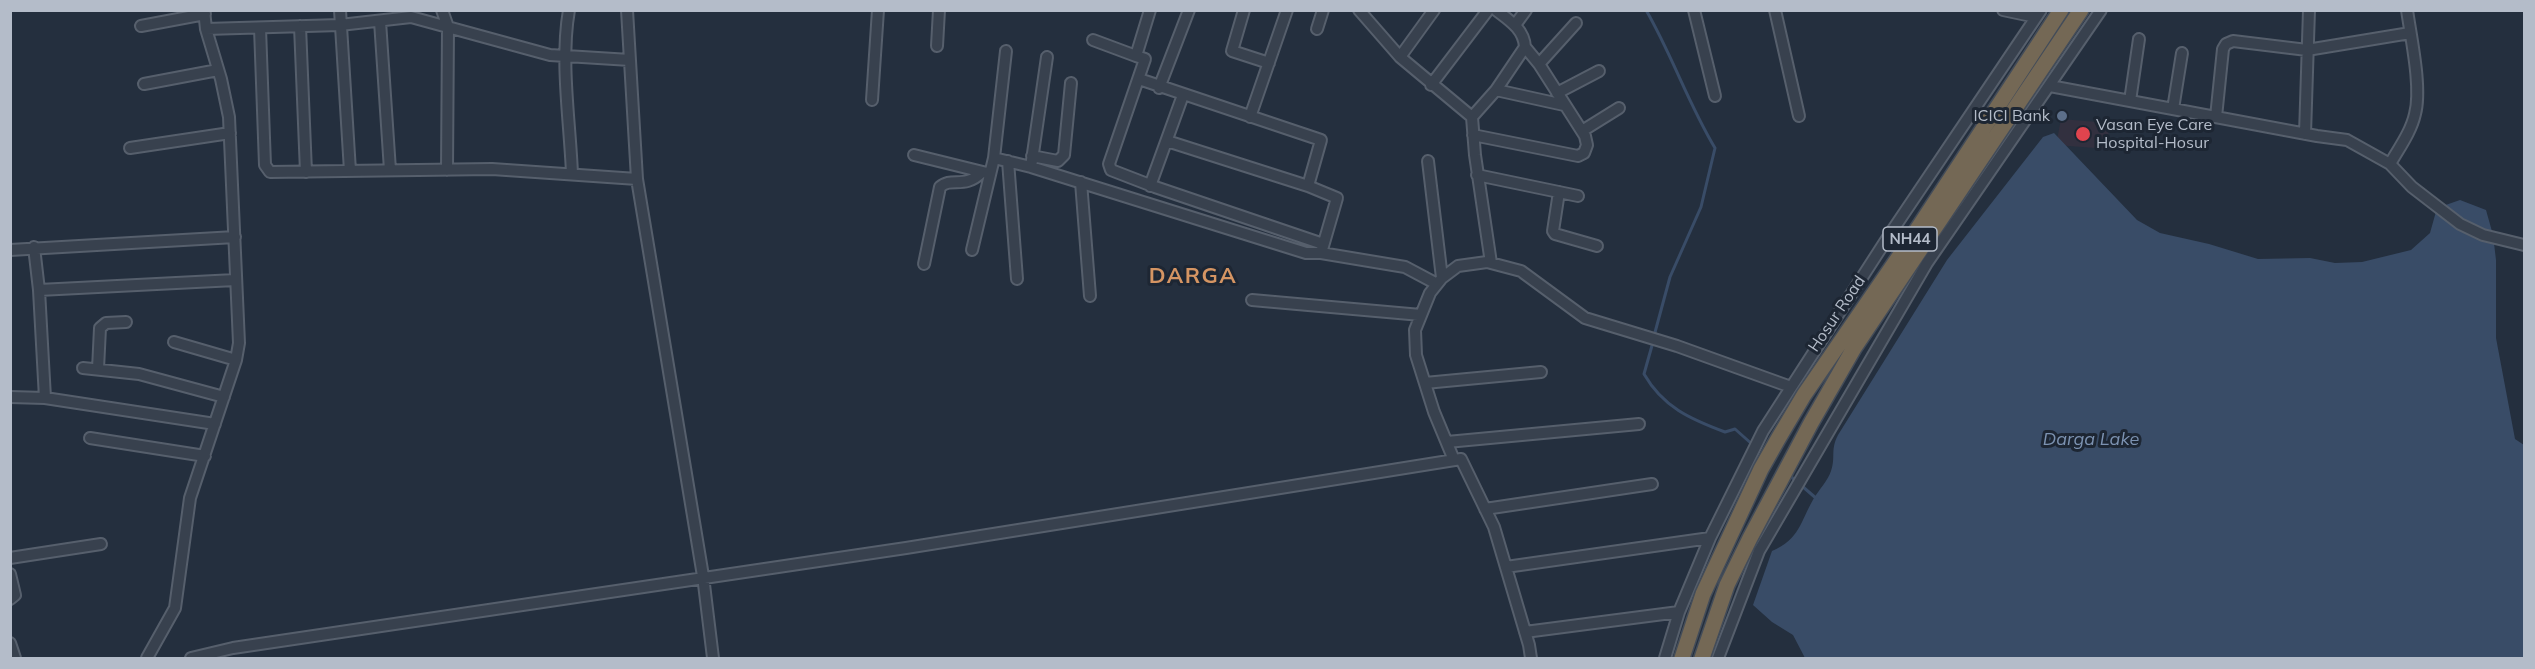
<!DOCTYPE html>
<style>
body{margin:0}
#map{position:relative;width:2535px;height:669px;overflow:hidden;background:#242f3e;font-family:Mulish,sans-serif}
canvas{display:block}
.frame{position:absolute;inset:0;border:12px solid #b4bcc9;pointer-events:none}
</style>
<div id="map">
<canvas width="2535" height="669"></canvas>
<div class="frame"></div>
</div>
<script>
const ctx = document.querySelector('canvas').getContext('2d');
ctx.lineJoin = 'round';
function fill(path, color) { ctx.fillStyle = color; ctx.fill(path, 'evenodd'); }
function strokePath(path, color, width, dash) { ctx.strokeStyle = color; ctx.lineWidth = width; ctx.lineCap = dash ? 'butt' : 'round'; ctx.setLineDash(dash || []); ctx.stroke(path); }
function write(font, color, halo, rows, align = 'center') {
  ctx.font = font + ' Mulish,sans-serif'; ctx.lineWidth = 6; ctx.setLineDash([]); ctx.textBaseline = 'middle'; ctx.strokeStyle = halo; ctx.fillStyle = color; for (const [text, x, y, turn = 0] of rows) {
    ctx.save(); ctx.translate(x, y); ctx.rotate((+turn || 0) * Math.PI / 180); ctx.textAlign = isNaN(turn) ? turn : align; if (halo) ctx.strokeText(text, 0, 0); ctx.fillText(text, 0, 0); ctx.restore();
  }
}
const medical = new Path2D(`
 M2061,119L2109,123L2108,149L2056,145Z`);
const water = new Path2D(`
 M2054,133L2137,220L2160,233L2209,244L2258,259L2310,258L2335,263L2362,262L2411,250L2430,233L2437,208L2460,200L2486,210L2493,235L2496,260V338L2515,439L2524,445V658H1805L1793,635L1772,622L1753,605L1772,551C1800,539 1800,522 1814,498C1819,490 1828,480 1831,471C1836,457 1830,450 1838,435L1947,260L2043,137Z`);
const stream = new Path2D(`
 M1646,10C1672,55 1688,103 1715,148L1701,207L1670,277L1654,336
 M1653,342L1644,374C1663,407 1690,419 1725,432L1735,429L1753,445
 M1788,474L1817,499`);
const minor = new Path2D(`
 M340,10L350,171
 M442,10L448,27L447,170
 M569,10C560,61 570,122 572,174
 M627,10L637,179L703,576L713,658
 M1150,10L1136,56L1145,59L1109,164L1111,170L1155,187L1323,244
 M1244,10L1232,51L1269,63
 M1359,10L1400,57L1472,117
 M1694,10L1715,96
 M1775,10L1799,116
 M2003,10L2036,17
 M380,21L390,170
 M1515,25L1526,10
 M141,26L205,14
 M300,26L306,172
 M260,28L265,165L270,172L492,169L637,179
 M206,29L340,25L411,17L550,55L630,60
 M1317,29L1323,10
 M1093,40L1136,56
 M937,46L939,10
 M1400,57L1434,10
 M1539,64L1576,23
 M1139,79L1321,140L1308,186L1337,198L1321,253L1405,267L1437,284
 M144,84L218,70
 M1431,85L1488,10
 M2050,86L2317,136L2347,140L2390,164L2412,187L2460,224L2483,235L2524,245
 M1159,88L1189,10
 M1496,90L1564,105
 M1557,93L1599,71
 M872,100L878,10
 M2130,101L2139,39
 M2173,109L2182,53
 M1250,117L1287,10
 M2216,117L2223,49L2226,44L2233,41L2307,50L2410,33
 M1582,131L1619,108
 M2305,134L2309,10
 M1473,135L1578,156L1584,153L1587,145L1585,136L1539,64L1525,47
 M1167,141L1308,186
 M130,148L230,133
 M914,155L987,173
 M1032,156L1058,161L1064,155L1071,83
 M994,158L1031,167L1306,253H1321
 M1008,161L1017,279
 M1428,161L1442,278
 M2390,164C2399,148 2411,132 2415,114C2422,88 2411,38 2407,10
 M1031,167L1047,57
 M1477,175L1578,196
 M1081,182L1090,296
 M1150,186L1183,95
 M1559,192L1553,231L1555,234L1597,246
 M34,247L39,290L45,398
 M10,250L235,237
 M972,250L994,158L1006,51
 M1491,263L1475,155L1472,117L1496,90L1525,47C1524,29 1509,20 1496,10
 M924,264L940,187C952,176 964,190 982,172
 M39,290L235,280
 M1252,300L1421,315
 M174,342L236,360
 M83,368L139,374L224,397
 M98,369L100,328L106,323L126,322
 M1425,383L1541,372
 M10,397L45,398L215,424
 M90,438L205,456
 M1447,442L1639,424
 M1454,460L1434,412L1416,355L1415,330L1430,293L1442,278L1458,266L1487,262L1521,271L1585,318L1677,346L1791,387
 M1485,509L1652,484
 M10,558L101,544
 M1506,567L1710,538
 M10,574L15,595L10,599
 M1525,632L1679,612
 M10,643L15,658
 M147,658L175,608L190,498L236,360L239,343L229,117L221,79L206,29L204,10
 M191,658L233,648L906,548L1461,459L1494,527L1529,645L1531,658
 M1665,658L1679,612L1710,538L1763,431L1890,234L2041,10
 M1718,658L1759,551L1927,263L2101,10`);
const highway = new Path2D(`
 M1682,658L1703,594L1761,469L1778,439L1804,395L1903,251L2061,10
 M1702,658L1727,585L1750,538L1811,423L1854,348L2081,10`);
const markers = [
 [2062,116,6,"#5c6f8a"],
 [2083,134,8,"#e0444e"]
];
const shields = [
 [1910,239,54]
];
const shieldNames = [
 ["NH44",1910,239]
];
const poiNames = [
 ["ICICI Bank",2050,116],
 ["Vasan Eye Care",2096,125,"left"],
 ["Hospital-Hosur",2096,143,"left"]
];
const streetNames = [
 ["Hosur Road",1837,314,-56]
];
const waterNames = [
 ["Darga Lake",2091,440]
];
const districtNames = [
 ["DARGA",1193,276]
];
fill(medical, '#32303f');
fill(water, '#394c67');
strokePath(stream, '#394c67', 3);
strokePath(minor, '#565f6c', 14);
strokePath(highway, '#434c59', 18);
strokePath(minor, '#38414e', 10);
strokePath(highway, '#746855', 15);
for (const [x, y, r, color] of markers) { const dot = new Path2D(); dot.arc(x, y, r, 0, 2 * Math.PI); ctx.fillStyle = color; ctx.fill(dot); strokePath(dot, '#1d2633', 2); }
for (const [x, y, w] of shields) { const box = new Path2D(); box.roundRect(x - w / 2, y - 12, w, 24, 4.5); ctx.fillStyle = '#1d2633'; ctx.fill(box); strokePath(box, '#b4bcc9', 1.5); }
write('bold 15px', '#b4bcc9', null, shieldNames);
write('16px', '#b4bcc9', '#1d2633', poiNames, 'right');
write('16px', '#b4bcc9', '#1d2633', streetNames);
write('italic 18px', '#7c92b1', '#1d2633', waterNames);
ctx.letterSpacing = '1.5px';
write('bold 22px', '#d59563', '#1d2633', districtNames);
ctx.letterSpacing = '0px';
</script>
